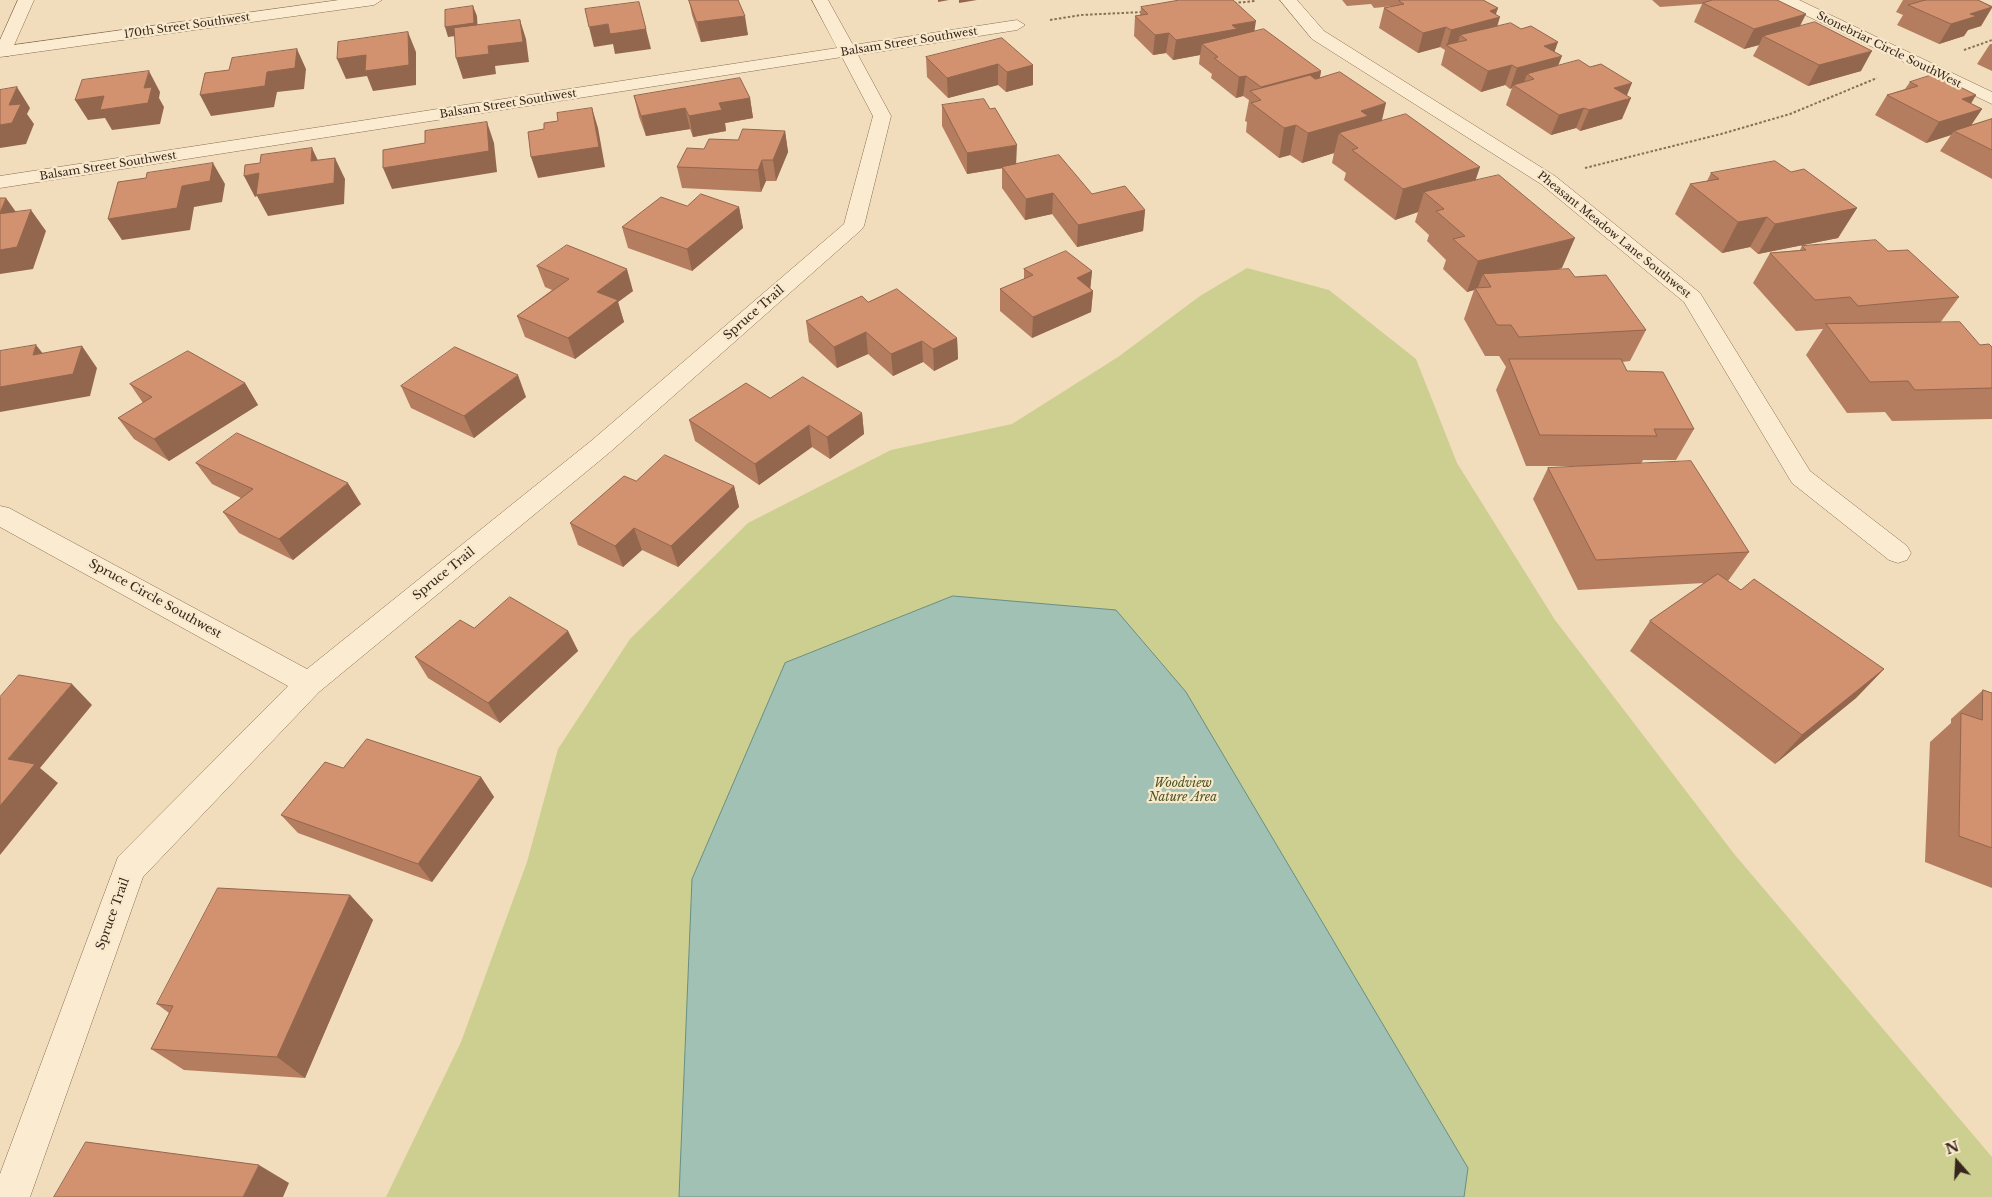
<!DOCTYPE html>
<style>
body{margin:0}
#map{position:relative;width:1992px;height:1197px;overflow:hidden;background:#f1ddbc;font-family:"Libre Baskerville",serif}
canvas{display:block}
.north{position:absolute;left:1932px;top:1137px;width:50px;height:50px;-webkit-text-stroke:4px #f8e8cc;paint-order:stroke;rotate:341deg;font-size:14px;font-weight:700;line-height:20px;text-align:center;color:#37261b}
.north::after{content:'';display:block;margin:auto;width:18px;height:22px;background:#37261b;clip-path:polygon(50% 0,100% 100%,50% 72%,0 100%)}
</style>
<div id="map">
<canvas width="1992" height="1197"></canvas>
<div class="north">N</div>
</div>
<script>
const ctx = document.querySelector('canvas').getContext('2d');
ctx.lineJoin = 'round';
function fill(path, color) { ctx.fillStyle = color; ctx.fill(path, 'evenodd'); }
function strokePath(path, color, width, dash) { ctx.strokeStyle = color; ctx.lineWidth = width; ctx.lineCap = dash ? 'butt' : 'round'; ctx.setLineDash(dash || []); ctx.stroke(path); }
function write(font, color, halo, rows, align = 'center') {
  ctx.font = font + ' "Libre Baskerville",serif'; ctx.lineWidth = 4.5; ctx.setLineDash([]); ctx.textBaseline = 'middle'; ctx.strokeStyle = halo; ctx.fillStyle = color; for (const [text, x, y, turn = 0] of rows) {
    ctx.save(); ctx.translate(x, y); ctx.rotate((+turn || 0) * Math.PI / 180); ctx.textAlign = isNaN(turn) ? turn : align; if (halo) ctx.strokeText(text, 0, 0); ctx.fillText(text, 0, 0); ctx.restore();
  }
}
const green = new Path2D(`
 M1247,268L1329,290L1416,359L1457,463L1555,620L1735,855L1992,1157V1197H386L461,1042L527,862L558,749L630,639L748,523L891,450L1012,424L1118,357L1200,296Z`);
const water = new Path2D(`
 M953,596L1116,610L1186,692L1468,1168L1464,1197H679L692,879L785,663Z`);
const path = new Path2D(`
 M1234,3L1255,1
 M1050,20L1081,15L1143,12
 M1964,50L1992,40
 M1585,168L1721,134L1790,114L1877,78`);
const minor = new Path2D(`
 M18,0H34L11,52L9,56H0V40Z
 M812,0H828L853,45L1017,20L1025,25L1017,30L858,55L891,116L864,226L861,230L609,453L319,692L143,877L30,1197H0V1174L118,857L288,686L0,527V506L9,508L307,669L591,441L844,224L873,116L842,57L0,188V176L837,48Z
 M1280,0H1297L1324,31L1555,176L1700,293L1810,471L1907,546L1911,553L1907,560L1898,563L1889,560L1792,483L1684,302L1541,184L1312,39Z
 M1778,0H1799L1992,92V104L1780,3Z`);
const tertiary = new Path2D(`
 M339,0H382L374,5L0,57V47Z`);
const wall = new Path2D(`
 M689,0H738L748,35L701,42L692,15Z
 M1342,0H1483L1498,8L1496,14L1497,26L1554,52L1558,66L1627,95L1622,119L1580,131L1576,128L1551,135L1506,105L1512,88L1510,89L1505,85L1481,92L1441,65L1445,50L1440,47L1418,53L1379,28L1384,8L1394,6L1374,8L1371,4L1347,6Z
 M1652,0H1777L1800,26L1861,71L1808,86L1753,56L1759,45L1744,49L1694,22L1702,4L1660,7Z
 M1903,0H1978L1992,6V8L1981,26L1968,30L1964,36L1939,44L1897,25L1903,15L1896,12Z
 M1141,7L1254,31L1321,71L1320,77L1382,121L1475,180L1562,268L1554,270L1575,277L1646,330L1630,361L1622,362L1627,371L1694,429L1676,460H1643L1641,464L1749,552L1728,581L1741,590L1884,669L1856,698L1775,764L1630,651L1650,621L1704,583L1578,590L1533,499L1548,468L1591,466H1526L1496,390L1506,367L1499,356H1485L1464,319L1474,290L1467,292L1443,269L1446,260L1427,241L1429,235L1415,222L1418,212L1395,220L1344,180L1346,173L1332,163L1334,153L1302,163L1290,155L1279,158L1246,132L1247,122L1245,121L1249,100L1243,96L1236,98L1211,78L1212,74L1199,64L1200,55L1173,60L1166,53L1153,55L1134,36L1135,16L1140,15Z
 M1990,44H1992V71L1977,64Z
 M926,57L1033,65V85L1006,92L998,85L948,98L927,77Z
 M1910,82L1976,95L1971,104L1982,109L1971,125L1992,119V179L1940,151L1951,135L1926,143L1875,115L1887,95L1905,89Z
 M634,96L750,98L753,118L725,123L726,131L693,137L690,129L646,136L639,117Z
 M942,105L1016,164L1092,194L1145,210L1143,231L1077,247L1052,214L1025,220L1002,188V168L967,174L942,126Z
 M785,131L788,152L776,181H766L761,192L682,188L677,167L704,149L738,140Z
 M1791,172L1857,208L1838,238L1758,254L1750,247L1722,253L1675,214L1690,184L1707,181L1711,173Z
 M739,207L743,228L692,271L628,248L622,227Z
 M1802,246L1888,251L1959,297L1940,323L1980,345L1992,347V419L1892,421L1885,412L1847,413L1806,355L1823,329L1796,331L1753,283L1770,253L1800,250Z
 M537,266L633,291L618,302L624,322L575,359L525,337L517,316L552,290L545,287Z
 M1024,269L1092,271L1090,288L1093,291L1091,312L1032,338L1000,311V289L1024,279Z
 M868,302L957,338L958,359L934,371L923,362L893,376L868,354L837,368L809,342L806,321Z
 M245,383L258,405L169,461L134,439L118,418L143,403L130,384Z
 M401,386L526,397L474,438L411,408Z
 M770,398L862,413L864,434L830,459L812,447L759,485L695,441L689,420Z
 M196,463L361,504L293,560L239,533L223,512L241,498L212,484Z
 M636,481L734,486L739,507L678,567L642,550L623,567L578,545L570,523Z
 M474,628L568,631L578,651L500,723L428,678L415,657Z
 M1983,690L1992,693V888L1925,862L1930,742L1951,723V719Z
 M343,768L481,777L494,797L432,882L298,833L281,815Z
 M350,895L373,920L305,1078L184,1070L151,1049L169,1013L157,1004Z`);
const shadedWall = new Path2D(`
 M938,0H949L938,2Z
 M959,0H977L959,3Z
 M473,6L477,16L478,33L448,37L445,27Z
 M1992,7L1981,26L1968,30L1964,36L1939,44L1951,24L1970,14Z
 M1498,8L1494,18L1500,17L1494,37L1467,40L1460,35L1457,47L1447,45L1451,30L1490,11Z
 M1806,14L1796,34L1763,36L1759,45L1744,49L1754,29Z
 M745,16L748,35L701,42L697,22Z
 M520,20L526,39L529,62L495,66L496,74L463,79L456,58L488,46Z
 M1256,21L1253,40L1202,44L1200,55L1173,60L1176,40L1232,25Z
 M608,24L646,29L651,49L615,54L613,44L594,47L589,27Z
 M1446,27L1440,47L1418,53L1423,33Z
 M408,32L416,52V85L373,91L367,76L346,79L337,59Z
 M1169,33L1166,53L1153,55L1155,35Z
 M1558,42L1552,59L1562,56L1554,76L1534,79L1527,74L1523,85H1513L1512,88L1510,89L1517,68L1544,46Z
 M297,49L306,69L304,89L277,92L274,107L211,116L200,95L267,72Z
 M1872,51L1861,71L1808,86L1819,65Z
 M998,64V85L948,98L947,78Z
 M1033,65V85L1006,92L1007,72Z
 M1512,65L1505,85L1481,92L1488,71Z
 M149,71L160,92L159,98L164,107L160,124L112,130L105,118L88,120L75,100L144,88Z
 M1321,71L1317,92L1261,100L1259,98L1261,87Z
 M1246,76L1243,96L1236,98L1239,77Z
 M1632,83L1625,100L1631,98L1622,119L1580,131L1589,110L1614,88Z
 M17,87L30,108L27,114L34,124L26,144L0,148V125Z
 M1976,95L1963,115L1982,109L1968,130L1954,131L1951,135L1926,143L1939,122L1962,99Z
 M750,98L753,118L725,123L726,131L693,137L689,116L719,103Z
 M1386,103L1379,133H1339L1334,153L1302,163L1308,133L1361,111Z
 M592,108L598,128L605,167L538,178L531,157Z
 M685,108L690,129L646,136L641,116Z
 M1584,108L1576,128L1551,135L1559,115Z
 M487,122L494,143L497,172L392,189L383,168Z
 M1296,125L1290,155L1279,158L1284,128Z
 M785,131L788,152L776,181L773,160Z
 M1017,145L1016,166L967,174V153Z
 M312,148L322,169L311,161Z
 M335,158L345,179L344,204L268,216L257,196L255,197L244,176Z
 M762,160L766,181L761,192L758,170Z
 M213,163L225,184L222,202L194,207L190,230L122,240L108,219L182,186Z
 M1480,167L1470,197L1424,192L1418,212L1395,220L1403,189Z
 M1053,193L1052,214L1025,220L1026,199Z
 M6,198L21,219L0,215V213Z
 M739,207L743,228L692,271L687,249Z
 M1857,208L1838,238L1758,254L1775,224Z
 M31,210L46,231L33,269L0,274V250Z
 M1145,210L1143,231L1077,247L1078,225Z
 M1767,217L1750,247L1722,253L1738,222Z
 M1575,238L1562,268L1490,286L1483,274L1477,290L1475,288L1474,290L1467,292L1478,261Z
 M627,269L633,291L618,302L624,322L575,359L568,338L597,292Z
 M1092,271L1090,292L1093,291L1091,312L1032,338L1033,317L1077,278Z
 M866,332L868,354L837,368L834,347Z
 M957,338L958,359L934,371L933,349Z
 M922,341L923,362L893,376L891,354Z
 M36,345L53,366L33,355Z
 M82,346L97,368L90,396L0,412V387Z
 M518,375L526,397L474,438L464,416Z
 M245,383L258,405L169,461L154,439Z
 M862,413L864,434L830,459L827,437Z
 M809,425L812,447L759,485L755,464Z
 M348,483L361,504L293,560L279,539Z
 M734,486L739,507L678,567L671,546Z
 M634,528L642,550L623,567L615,546Z
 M568,631L578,651L500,723L488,703Z
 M1884,669L1856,698L1775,764L1802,735Z
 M72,684L92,705L40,768L58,783L0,855V806L8,759Z
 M481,777L494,797L432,882L418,864Z
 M350,895L373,920L305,1078L277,1057Z
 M259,1165L289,1183L283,1197H243Z`);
const building = new Path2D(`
 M689,0H738L745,16L697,22Z
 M1180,0H1233L1256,21L1232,25L1237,29L1176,40L1169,33L1155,35L1135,16L1148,14L1141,7Z
 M1401,0H1483L1498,8L1490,11L1500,17L1451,30L1446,27L1423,33L1384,8L1404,4L1399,1Z
 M1713,0H1777L1806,14L1754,29L1703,3Z
 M1924,0H1978L1992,7L1970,14L1977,16L1951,24L1908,5L1925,0Z
 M639,2L646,29L610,34L608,24L589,27L585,9Z
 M473,6L474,23L445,27V10Z
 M520,20L523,42L488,46L489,54L456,58L454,28Z
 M1815,22L1872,51L1819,65L1763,36Z
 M1511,23L1521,29L1531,26L1558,42L1544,46L1562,56L1517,68L1512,65L1488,71L1446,45L1467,40L1460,35Z
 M1264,29L1321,71L1261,87L1246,76L1239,77L1214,58L1218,57L1202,44Z
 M408,32L409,65L365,71L366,55L337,59L338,42Z
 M1002,38L1033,65L1007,72L998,64L947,78L926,57Z
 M297,49L295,68L267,72L265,86L200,95L205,73L229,70L232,58Z
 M1579,60L1590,67L1601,64L1632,83L1614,88L1631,98L1589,110L1584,108L1559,115L1513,85L1534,79L1527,74Z
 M149,71L144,88L152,87L148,103L100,110L104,96L75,100L82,80Z
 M1340,72L1386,103L1361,111L1368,116L1308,133L1296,125L1284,128L1251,103L1261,100L1250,91L1310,75L1315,79Z
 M1935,74L1976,95L1962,99L1982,109L1939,122L1887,95L1918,86L1910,82Z
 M740,78L750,98L719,103L722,110L689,116L685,108L641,116L634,96Z
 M17,87L9,105L21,104L12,123L0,125V90Z
 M984,99L990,109L995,108L1017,145L967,153L942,105Z
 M592,108L599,147L531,157L528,132L544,129V123L558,121L557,113Z
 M1406,114L1480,167L1403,189L1352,150L1358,148L1339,133Z
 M1992,119V150L1954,131Z
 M487,122L489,151L383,168V150L425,143V131Z
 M743,129L785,131L773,160H762L758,170L677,167L687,148L704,149L709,139L738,140Z
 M312,148L311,161L335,158L334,183L256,195L259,173L244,176L245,165L260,163L261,155Z
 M1059,155L1092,194L1125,186L1145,210L1078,225L1053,193L1026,199L1002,167Z
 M1775,161L1791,172L1804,169L1857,208L1775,224L1767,217L1738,222L1690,184L1719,179L1711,173Z
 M213,163L210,181L182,186L177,208L108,219L118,182L146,178L147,173Z
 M1499,175L1575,238L1478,261L1453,239L1465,236L1436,211L1444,209L1424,192Z
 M701,194L739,207L687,249L622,227L661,197L687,206Z
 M0,198H6L0,213Z
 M31,210L17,247L0,250V214Z
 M1876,240L1888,251L1908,250L1959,297L1858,306L1850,297L1815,300L1770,253L1806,250L1802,246Z
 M567,245L627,269L597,292L618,300L568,338L517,316L569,279L537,266Z
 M1066,251L1092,271L1077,278L1093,291L1033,317L1000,289L1033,275L1024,269Z
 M1569,269L1575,277L1606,275L1646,330L1519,337L1511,325H1497L1475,288L1491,287L1483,274Z
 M897,289L957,338L933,349L922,341L891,354L866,332L834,347L806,321L862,296L868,302Z
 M1960,322L1980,345L1989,344L1992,347V388L1915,390L1908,381L1870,382L1826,324Z
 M36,345L33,355L82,346L73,374L0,387V351Z
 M455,347L518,375L464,416L401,386Z
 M188,351L245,383L154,439L118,418L152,397L130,384Z
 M1509,359H1621L1627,371L1663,372L1694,429H1654L1657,436L1540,435Z
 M803,377L862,413L827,437L809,425L755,464L689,420L746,383L770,398Z
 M237,433L348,483L279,539L223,512L253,489L196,463Z
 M665,455L734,486L671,546L634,528L615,546L570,523L624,476L636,481Z
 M1691,461L1749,552L1596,560L1548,468Z
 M1718,574L1741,590L1754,579L1884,669L1802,735L1650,621Z
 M510,597L568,631L488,703L415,657L460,620L474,628Z
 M19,675L72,684L8,759L35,764L0,806V697Z
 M1983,690L1992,693V848L1959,836L1961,713L1982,720Z
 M367,739L481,777L418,864L281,815L325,762L343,768Z
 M218,888L350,895L277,1057L151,1049L173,1006L157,1004Z
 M86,1142L259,1165L243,1197H54Z`);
const farStreetnames = [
 ["170th Street Southwest",187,26,-8],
 ["Balsam Street Southwest",909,42,-9],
 ["Stonebriar Circle SouthWest",1889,50,26],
 ["Balsam Street Southwest",508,104,-9],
 ["Balsam Street Southwest",108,166,-9],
 ["Pheasant Meadow Lane Southwest",1614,235,39]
];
const streetNames = [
 ["Spruce Trail",754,313,-41],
 ["Spruce Trail",444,574,-39],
 ["Spruce Circle Southwest",155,599,29],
 ["Spruce Trail",113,914,-70]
];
const parkNames = [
 ["Woodview",1183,784],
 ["Nature Area",1183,798]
];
fill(green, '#cccf90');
fill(water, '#a1c1b5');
strokePath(water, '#688f83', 1);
strokePath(minor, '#896d55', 1);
strokePath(tertiary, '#896d55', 1);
strokePath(path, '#896d55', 2, [2.5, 2]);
fill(minor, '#fbebd0');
fill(tertiary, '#fbebd0');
fill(wall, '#b57d5f');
fill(shadedWall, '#93664e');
fill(building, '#d2916f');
strokePath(building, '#93664e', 1);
write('11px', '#37261b', '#f8e8cc', farStreetnames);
write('12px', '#37261b', '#f8e8cc', streetNames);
write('italic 12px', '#4c5520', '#f8e8cc', parkNames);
</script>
